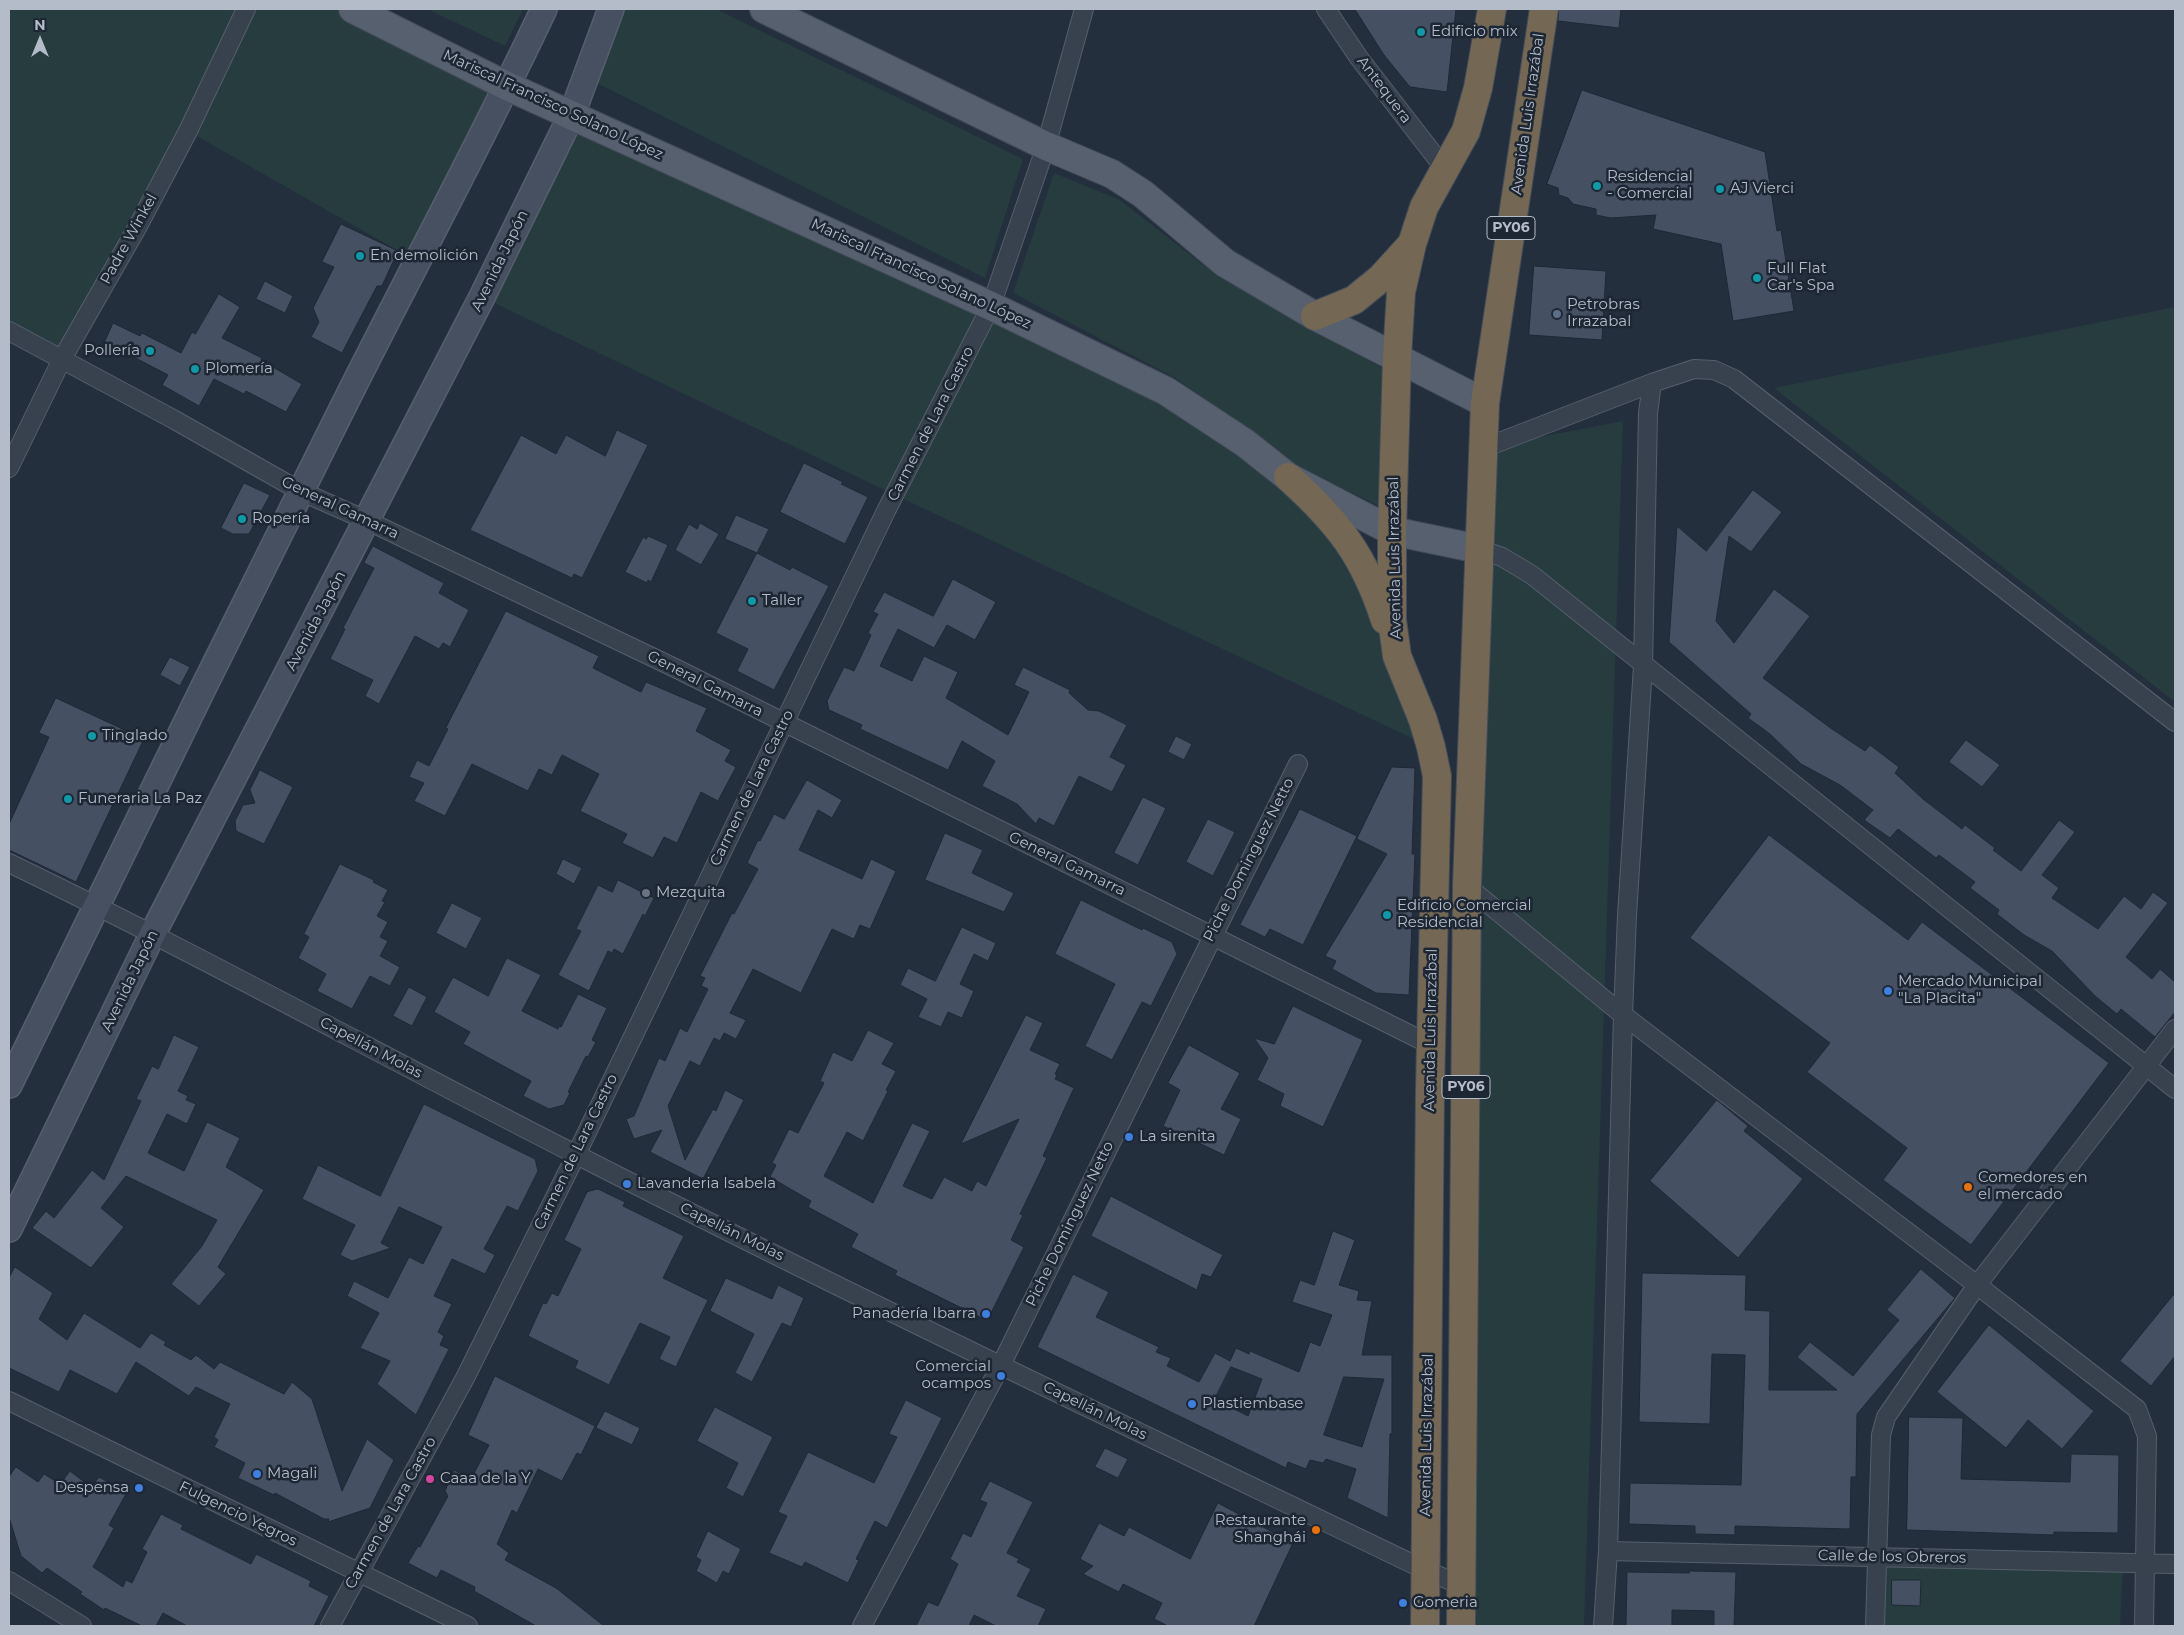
<!DOCTYPE html>
<meta charset="utf-8">
<style>
body{margin:0}
#map{position:relative;width:2184px;height:1635px;overflow:hidden;background:#242f3e;font-family:Montserrat,sans-serif}
canvas{display:block}
.frame{position:absolute;inset:0;border:10px solid #b4bcc9;pointer-events:none}
.north{position:absolute;left:15px;top:15px;width:50px;height:50px;-webkit-text-stroke:4px #1d2633;paint-order:stroke;rotate:0deg;font-size:14px;font-weight:700;line-height:20px;text-align:center;color:#b4bcc9}
.north::after{content:'';display:block;margin:auto;width:18px;height:22px;background:#b4bcc9;clip-path:polygon(50% 0,100% 100%,50% 72%,0 100%)}
</style>
<div id="map">
<canvas width="2184" height="1635"></canvas>
<div class="frame"></div>
<div class="north">N</div>
</div>
<script>
const ctx = document.querySelector('canvas').getContext('2d');
ctx.lineJoin = 'round';
function fill(path, color) { ctx.fillStyle = color; ctx.fill(path, 'evenodd'); }
function strokePath(path, color, width, dash) { ctx.strokeStyle = color; ctx.lineWidth = width; ctx.lineCap = dash ? 'butt' : 'round'; ctx.setLineDash(dash || []); ctx.stroke(path); }
function write(font, color, halo, rows, align = 'center') {
  ctx.font = font + ' Montserrat,sans-serif'; ctx.lineWidth = 5; ctx.setLineDash([]); ctx.textBaseline = 'middle'; ctx.strokeStyle = halo; ctx.fillStyle = color; for (const [text, x, y, turn = 0] of rows) {
    ctx.save(); ctx.translate(x, y); ctx.rotate((+turn || 0) * Math.PI / 180); ctx.textAlign = isNaN(turn) ? turn : align; if (halo) ctx.strokeText(text, 0, 0); ctx.fillText(text, 0, 0); ctx.restore();
  }
}
const green = new Path2D(`
 M9,9H353L507,86L416,261L188,131L62,359L9,331Z
 M427,9H523L505,46Z
 M626,9H716L1023,159L985,278L591,80Z
 M572,114L1166,391L1346,537L1431,747L895,495L482,297Z
 M1054,173L1120,200L1220,278L1382,368L1379,506L1294,465L1177,379L1013,293Z
 M2175,307V702L1774,388Z
 M1623,421L1584,1626H1475L1484,448Z
 M1876,1564L2123,1565L2120,1626H1874Z`);
const building = new Path2D(`
 M1355,9H1456L1447,92L1410,87L1384,55Z
 M1559,9H1621L1619,28L1558,21Z
 M1582,90L1765,152L1777,231L1781,230L1794,311L1733,321L1721,244L1653,229L1656,215L1611,218L1596,215V209L1573,204L1568,198L1559,195L1558,188L1547,184Z
 M341,224L398,251L382,286H377L342,353L311,337L319,322L313,308L334,267L322,262Z
 M1534,266L1606,271L1602,340L1529,335Z
 M265,281L293,296L285,313L256,299Z
 M219,294L240,307L222,338L262,358L261,360L302,384L286,412L246,391L244,394L214,379L199,406L162,385L168,375L130,355L129,358L103,345L113,323L140,336L142,333L181,353L192,332L195,334Z
 M617,430L648,445L582,578L574,574L572,578L470,530L521,435L556,454L566,435L605,456Z
 M804,463L843,482L841,484L868,497L845,544L780,512Z
 M244,483L270,495L249,534H233L221,528Z
 M1753,490L1782,512L1751,552L1729,536L1716,621L1734,643L1774,589L1810,616L1763,678L1832,729L1865,751L1870,745L1899,767L1895,773L1923,799L1962,829L1965,825L1995,848L1993,850L2021,871L2059,820L2075,832L2042,875L2059,888L2052,898L2098,929L2124,896L2141,909L2153,892L2168,903L2126,957L2152,979L2160,969L2175,982V1012L2155,1037L2121,1009L2117,1014L2095,996L2052,951L2024,935L1997,914L1999,910L1970,888L1975,882L1939,855L1936,858L1898,829L1890,838L1864,820L1873,810L1840,785L1801,764L1770,734L1748,718L1751,714L1669,642L1677,526L1706,551Z
 M736,515L769,529L757,553L725,539Z
 M700,523L719,534L701,565L675,550L689,524L697,529Z
 M648,536L668,545L651,582L648,580L647,583L625,572L643,537L646,539Z
 M373,546L444,583L439,593L469,610L450,647L443,643L439,649L415,636L379,704L365,696L373,680L330,659L345,629L343,628L374,568L364,563Z
 M757,553L790,570L792,567L829,586L774,690L737,671L748,649L716,633Z
 M953,579L996,602L975,640L947,625L934,648L898,629L880,666L912,681L924,656L958,672L946,698L1008,735L1029,692L1014,685L1023,667L1070,690L1069,693L1088,710L1099,711L1127,725L1110,757L1126,765L1112,792L1079,776L1054,826L1039,818L1036,824L1017,804L982,786L995,761L962,741L948,770L860,729L862,725L829,710L827,701L844,667L854,671L871,635L868,633L878,614L873,612L884,592L933,616Z
 M506,611L599,656L593,668L641,692L646,682L707,708L696,731L731,750L725,761L736,767L718,801L701,792L677,843L664,837L653,858L622,843L627,834L580,811L599,774L562,755L552,775L539,769L528,791L472,764L445,816L414,801L424,783L409,777L417,760L429,766L448,729L446,728Z
 M170,657L190,667L180,686L160,675Z
 M56,698L144,739L76,882L9,850V824L49,737L39,733Z
 M1176,736L1192,744L1184,760L1168,752Z
 M1966,740L2000,765L1982,787L1949,762Z
 M1392,767L1415,768L1412,854H1415L1409,995L1376,993L1332,969L1336,961L1325,956L1387,854L1357,839Z
 M260,770L293,787L264,844L236,831L235,821L243,805L255,803L250,790Z
 M807,780L842,800L832,818L818,810L799,850L862,879L871,859L896,871L870,929L860,925L854,939L832,929L801,993L753,969L730,1013L746,1020L736,1039L724,1033L720,1041L714,1038L700,1066L690,1061L668,1106L685,1160L713,1109L716,1111L725,1090L744,1100L703,1179L650,1152L662,1130L634,1139L626,1119L634,1116L659,1058L665,1061L680,1028L687,1032L708,989L701,986L705,978L700,976L732,913L734,914L758,869L747,863L758,840L760,841L774,814L784,819Z
 M1143,797L1166,808L1138,865L1114,853Z
 M1300,809L1357,836L1303,945L1270,929L1265,937L1240,925Z
 M1208,819L1235,832L1213,876L1186,862Z
 M945,833L983,850L972,873L1014,893L1004,912L925,880Z
 M1769,835L1908,940L1922,922L2109,1063L1971,1245L1883,1180L1907,1148L1807,1072L1830,1043L1690,938Z
 M563,859L582,868L574,884L556,874Z
 M340,864L374,880L373,882L388,890L382,901L385,902L377,916L388,922L380,937L388,941L380,956L400,967L390,986L370,976L352,1009L317,991L326,974L298,958L309,937L304,934Z
 M618,880L654,898L645,916L643,914L623,954L614,949L612,953L608,951L589,991L558,975L581,931L576,929L598,885L612,892Z
 M1081,900L1142,930L1143,928L1172,942L1177,954L1151,1006L1142,1002L1112,1060L1085,1046L1115,984L1055,954Z
 M452,903L482,918L466,949L436,933Z
 M962,927L996,943L988,961L974,954L960,984L974,991L962,1018L948,1012L941,1027L918,1017L927,999L900,985L908,968L935,981Z
 M507,958L541,975L522,1011L558,1029L559,1026L561,1027L578,994L607,1008L592,1040L596,1042L588,1057L586,1056L568,1092L570,1093L564,1105L549,1109L523,1096L531,1081L463,1044L470,1032L434,1012L453,977L488,996Z
 M409,987L427,997L412,1026L393,1016Z
 M1293,1006L1363,1040L1323,1127L1280,1106L1284,1094L1257,1080L1268,1058L1254,1038L1274,1044Z
 M1026,1015L1043,1023L1030,1050L1060,1064L1055,1074L1057,1075L1055,1079L1074,1088L1043,1156L1047,1158L1020,1214L1023,1215L1011,1240L1024,1247L991,1313L982,1318L895,1275L897,1271L851,1247L858,1234L808,1207L811,1201L770,1177L776,1165L772,1163L789,1129L798,1133L824,1083L820,1081L833,1052L852,1061L868,1030L894,1043L882,1064L896,1071L886,1090L888,1091L863,1141L847,1132L824,1176L873,1203L912,1123L930,1131L903,1186L932,1199L944,1177L972,1191L977,1181L986,1186L1019,1119L961,1144Z
 M174,1035L199,1047L178,1091L188,1096L186,1100L196,1104L187,1124L167,1114L148,1153L184,1171L207,1122L240,1138L226,1167L264,1190L218,1267L226,1274L199,1306L171,1284L202,1246L217,1220L126,1176L101,1208L124,1227L91,1268L32,1228L46,1211L54,1218L92,1170L104,1180L141,1101L136,1099L152,1066L158,1069Z
 M1189,1045L1240,1073L1221,1109L1241,1119L1224,1155L1163,1126L1180,1090L1168,1083Z
 M1717,1100L1748,1126L1744,1131L1803,1179L1738,1258L1650,1181Z
 M424,1104L535,1159L538,1171L518,1211L507,1206L484,1249L495,1255L485,1274L452,1259L434,1296L452,1304L438,1332L444,1336L440,1345L449,1349L416,1415L377,1384L390,1361L360,1348L379,1313L347,1296L354,1281L388,1298L409,1257L423,1264L442,1227L399,1207L381,1243L391,1248L352,1261L340,1255L355,1225L302,1199L318,1165L380,1196Z
 M598,1189L625,1202L623,1206L684,1236L663,1278L708,1300L676,1367L659,1359L670,1337L640,1323L609,1385L575,1368L578,1361L528,1336L543,1303L546,1304L552,1293L558,1296L581,1249L564,1240L587,1192Z
 M1111,1196L1223,1255L1211,1277L1202,1274L1197,1290L1091,1236Z
 M1333,1231L1355,1240L1339,1285L1359,1291L1357,1300L1372,1301L1362,1355H1392V1434H1390L1388,1518L1347,1498L1356,1469L1326,1459L1323,1463L1310,1460L1306,1469L1288,1462L1286,1468L1037,1347L1073,1274L1109,1292L1096,1317L1159,1347L1156,1352L1171,1358L1167,1366L1199,1382L1215,1353L1230,1361L1236,1348L1249,1354L1250,1351L1299,1372L1310,1342L1320,1346L1332,1315L1292,1302L1300,1280L1314,1285ZM1231,1367L1262,1379L1248,1416L1215,1399ZM1344,1377L1384,1379L1362,1447L1324,1435Z
 M15,1267L53,1293L39,1319L67,1340L84,1313L140,1348L151,1333L166,1342L164,1345L191,1360L196,1355L214,1369L220,1362L284,1394L292,1382L312,1399L342,1491L367,1439L394,1460L370,1508L328,1522L329,1519H324L275,1493L274,1495L238,1478L245,1463L214,1447L218,1440L214,1437L230,1404L196,1387L189,1396L136,1362L117,1394L70,1370L59,1392L9,1368V1278Z
 M1921,1269L1955,1298L1857,1414L1856,1477H1851L1850,1529L1735,1526V1535L1695,1534V1526L1629,1524L1630,1483L1741,1485L1745,1355L1712,1354L1710,1424L1639,1422L1642,1273L1746,1275L1745,1310L1770,1311L1769,1390H1837L1797,1357L1810,1342L1853,1376L1899,1320L1887,1310Z
 M726,1278L772,1299L778,1285L804,1298L791,1327L782,1323L752,1382L735,1373L754,1334L710,1311Z
 M2175,1293V1356L2151,1386L2120,1361Z
 M1989,1325L2094,1411L2062,1449L2028,1420L2006,1448L1937,1392Z
 M495,1376L595,1426L581,1455L577,1453L562,1481L538,1469L517,1513L512,1510L497,1544L509,1553L505,1560L556,1588L604,1626H536L474,1591L475,1587L441,1570L437,1578L408,1563L418,1546L420,1547L448,1496L445,1491L454,1470L471,1479L489,1445L468,1435Z
 M906,1400L942,1418L887,1528L875,1521L856,1559L859,1560L848,1583L805,1562L802,1567L769,1553L787,1516L778,1512L808,1452L874,1483L897,1437L889,1434Z
 M715,1407L773,1437L743,1497L726,1488L738,1463L697,1441Z
 M605,1411L640,1428L632,1445L596,1428Z
 M1909,1417L1963,1418L1961,1479L2070,1482L2071,1454L2119,1455L2118,1533L2054,1532V1535L1907,1530Z
 M1105,1448L1128,1459L1118,1478L1095,1467Z
 M16,1467L38,1482L44,1474L60,1484L70,1471L91,1487L99,1477L127,1492L109,1525L114,1528L110,1536L93,1567L123,1587L126,1580L132,1583L147,1552L142,1549L161,1514L183,1525L181,1529L251,1564L256,1554L311,1581L309,1586L329,1596L314,1626H187L163,1613L156,1626H142L105,1608L104,1610L80,1594L82,1592L47,1568L42,1573L21,1556L9,1517V1477Z
 M990,1481L1033,1502L1007,1553L1019,1559L1017,1562L1031,1569L1017,1596L1046,1609L1038,1626H996L974,1615L969,1626H916L928,1602L938,1606L958,1564L950,1559L963,1533L971,1537L987,1503L980,1500Z
 M1218,1503L1293,1543L1254,1626H1168L1154,1619L1162,1603L1123,1584L1119,1592L1083,1574L1093,1566L1080,1559L1099,1523L1124,1536L1129,1527L1190,1559Z
 M708,1531L741,1549L729,1574L723,1571L717,1583L696,1571L701,1560L696,1557Z
 M1689,1571L1736,1572L1734,1626H1714V1611L1672,1610V1626H1626L1627,1572L1689,1573Z
 M1892,1580H1921L1920,1606L1892,1605Z`);
const street = new Path2D(`
 M1326,9L1359,58L1445,169
 M9,331L173,419L300,491L368,521L675,668L1431,1045
 M1484,448L1652,383L1694,369L1714,370L1734,379L2175,722
 M9,468L62,359L138,226L188,131L246,9
 M1479,549L1502,557L1532,575L2175,1089
 M9,863C200,955 386,1058 575,1154C856,1298 1141,1433 1425,1570L1463,1586
 M1467,886L1623,1015L1977,1285L2137,1409L2147,1436L2144,1626
 M9,1401L468,1626
 M1608,1551L2175,1564
 M9,1581L82,1626
 M330,1626L465,1378L576,1155L886,511L991,306L1046,146L1084,9
 M862,1626L1001,1365L1298,764
 M1603,1626L1608,1551L1623,1015L1627,915L1643,666L1648,413L1652,383
 M1875,1626L1881,1435L1886,1417L1977,1285L2175,1029`);
const secondary = new Path2D(`
 M9,1085C117,863 226,640 337,419C405,282 479,147 544,9
 M9,1229L153,933L482,297L572,114L611,9`);
const primary = new Path2D(`
 M353,9L507,86L991,306L1166,391L1245,443L1288,477L1392,531L1479,549
 M764,9L1046,146L1112,174L1143,194L1225,263L1315,316L1485,403`);
const highway = new Path2D(`
 M1315,316L1354,300L1381,278L1411,245
 M1288,477C1338,522 1364,555 1385,620
 M1425,1626L1430,1089L1437,776L1431,747L1423,720L1397,656L1392,620V531L1397,357L1401,292L1412,244L1424,207L1466,131L1478,88L1492,9
 M1461,1626L1467,886L1485,403L1544,9`);
const markers = [
 [1421,32,5,"#0f9aa8"],
 [1597,186,5,"#0f9aa8"],
 [1720,189,5,"#0f9aa8"],
 [360,256,5,"#0f9aa8"],
 [1757,278,5,"#0f9aa8"],
 [1557,314,5,"#5c6f8a"],
 [150,351,5,"#0f9aa8"],
 [195,369,5,"#0f9aa8"],
 [242,519,5,"#0f9aa8"],
 [752,601,5,"#0f9aa8"],
 [92,736,5,"#0f9aa8"],
 [68,799,5,"#0f9aa8"],
 [646,893,5,"#6b7280"],
 [1387,915,5,"#0f9aa8"],
 [1888,991,5,"#3f7fe0"],
 [1129,1137,5,"#3f7fe0"],
 [627,1184,5,"#3f7fe0"],
 [1968,1187,5,"#e8710a"],
 [986,1314,5,"#3f7fe0"],
 [1001,1376,5,"#3f7fe0"],
 [1192,1404,5,"#3f7fe0"],
 [257,1474,5,"#3f7fe0"],
 [430,1479,5,"#d1479c"],
 [139,1488,5,"#3f7fe0"],
 [1316,1530,5,"#e8710a"],
 [1403,1603,5,"#3f7fe0"]
];
const shields = [
 [1511,228,48],
 [1466,1087,48]
];
const shieldNames = [
 ["PY06",1511,228],
 ["PY06",1466,1087]
];
const poiNames = [
 ["Edificio mix",1431,32],
 ["Residencial",1607,177],
 ["- Comercial",1607,194],
 ["AJ Vierci",1730,189],
 ["En demolición",370,256],
 ["Full Flat",1767,269],
 ["Car's Spa",1767,286],
 ["Petrobras",1567,305],
 ["Irrazabal",1567,322],
 ["Pollería",140,351,"right"],
 ["Plomería",205,369],
 ["Ropería",252,519],
 ["Taller",762,601],
 ["Tinglado",102,736],
 ["Funeraria La Paz",78,799],
 ["Mezquita",656,893],
 ["Edificio Comercial",1397,906],
 ["Residencial",1397,923],
 ["Mercado Municipal",1898,982],
 ["\"La Placita\"",1898,999],
 ["La sirenita",1139,1137],
 ["Comedores en",1978,1178],
 ["el mercado",1978,1195],
 ["Lavanderia Isabela",637,1184],
 ["Panadería Ibarra",976,1314,"right"],
 ["Comercial",991,1367,"right"],
 ["ocampos",991,1384,"right"],
 ["Plastiembase",1202,1404],
 ["Magali",267,1474],
 ["Caaa de la Y",440,1479],
 ["Despensa",129,1488,"right"],
 ["Restaurante",1306,1521,"right"],
 ["Shanghái",1306,1538,"right"],
 ["Gomeria",1413,1603]
];
const streetNames = [
 ["Antequera",1384,90,53],
 ["Mariscal Francisco Solano López",553,105,25],
 ["Avenida Luis Irrazábal",1528,114,-82],
 ["Padre Winkel",129,239,-61],
 ["Avenida Japón",500,261,-64],
 ["Mariscal Francisco Solano López",921,274,25],
 ["Carmen de Lara Castro",931,424,-63],
 ["General Gamarra",340,508,25],
 ["Avenida Luis Irrazábal",1395,558,-91],
 ["Avenida Japón",316,621,-62],
 ["General Gamarra",705,684,27],
 ["Carmen de Lara Castro",752,788,-64],
 ["Piche Dominguez Netto",1249,860,-63],
 ["General Gamarra",1067,864,26],
 ["Avenida Japón",130,981,-64],
 ["Avenida Luis Irrazábal",1431,1030,-89],
 ["Capellán Molas",371,1048,28],
 ["Carmen de Lara Castro",576,1152,-64],
 ["Piche Dominguez Netto",1070,1224,-64],
 ["Capellán Molas",732,1232,26],
 ["Capellán Molas",1095,1411,26],
 ["Avenida Luis Irrazábal",1427,1435,-89],
 ["Carmen de Lara Castro",391,1513,-61],
 ["Fulgencio Yegros",238,1514,26],
 ["Calle de los Obreros",1892,1557,1]
];
fill(green, '#263c3f');
fill(building, '#455162');
strokePath(building, '#1f2835', 1);
strokePath(street, '#565f6c', 20);
strokePath(secondary, '#565f6c', 28);
strokePath(primary, '#414a57', 30);
strokePath(highway, '#434c59', 30);
strokePath(street, '#38414e', 18);
strokePath(secondary, '#465061', 25);
strokePath(primary, '#56606e', 28);
strokePath(highway, '#746855', 28);
for (const [x, y, r, color] of markers) { const dot = new Path2D(); dot.arc(x, y, r, 0, 2 * Math.PI); ctx.fillStyle = color; ctx.fill(dot); strokePath(dot, '#1d2633', 2); }
for (const [x, y, w] of shields) { const box = new Path2D(); box.roundRect(x - w / 2, y - 11.5, w, 23, 4); ctx.fillStyle = '#1d2633'; ctx.fill(box); strokePath(box, '#b4bcc9', 1); }
write('bold 14px', '#b4bcc9', null, shieldNames);
write('15px', '#b4bcc9', '#1d2633', poiNames, 'left');
write('15px', '#b4bcc9', '#1d2633', streetNames);
</script>
